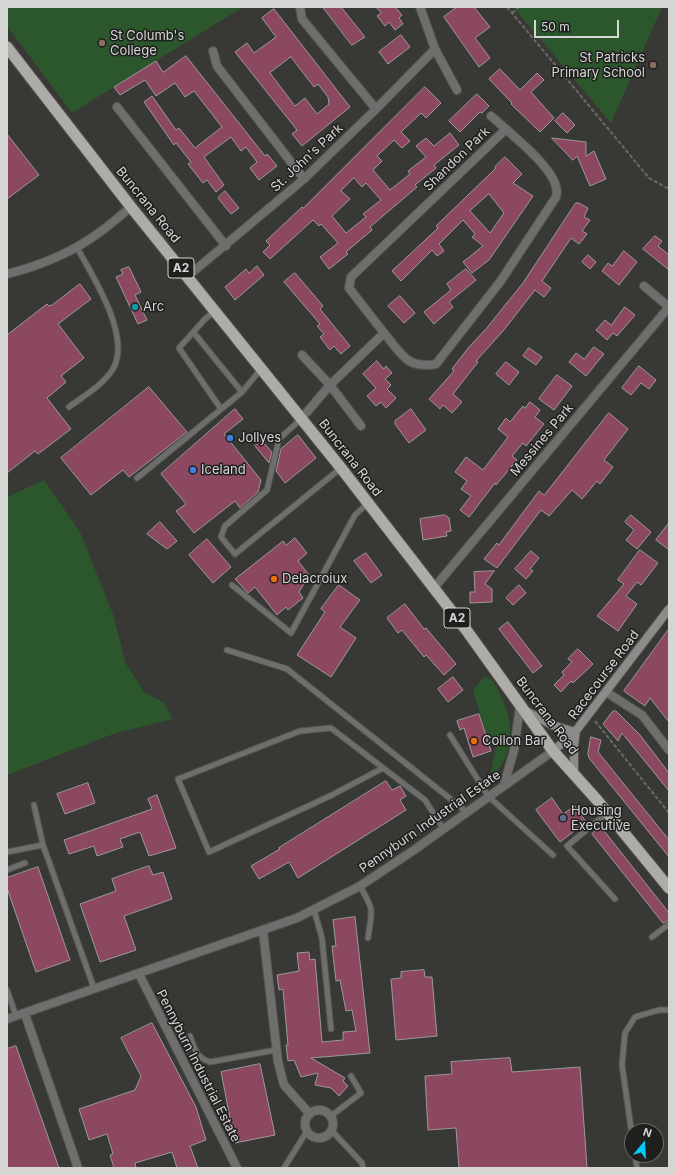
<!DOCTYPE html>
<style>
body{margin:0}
#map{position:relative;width:676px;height:1175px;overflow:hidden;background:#383835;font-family:Inter,sans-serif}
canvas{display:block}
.frame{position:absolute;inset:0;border:8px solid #d5d5d3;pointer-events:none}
.north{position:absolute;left:624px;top:1123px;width:40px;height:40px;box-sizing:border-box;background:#1f1f1e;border:1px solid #686866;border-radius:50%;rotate:18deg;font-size:11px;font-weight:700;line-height:16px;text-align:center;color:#d5d5d3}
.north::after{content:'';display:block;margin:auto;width:14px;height:18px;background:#05cbf9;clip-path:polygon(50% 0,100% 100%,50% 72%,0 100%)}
.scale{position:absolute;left:534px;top:20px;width:85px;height:18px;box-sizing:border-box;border:2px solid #d5d5d3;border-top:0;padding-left:5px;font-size:12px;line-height:14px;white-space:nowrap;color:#d5d5d3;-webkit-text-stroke:3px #1f1f1e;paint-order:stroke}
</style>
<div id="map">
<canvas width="676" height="1175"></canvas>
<div class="frame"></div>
<div class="north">N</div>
<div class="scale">50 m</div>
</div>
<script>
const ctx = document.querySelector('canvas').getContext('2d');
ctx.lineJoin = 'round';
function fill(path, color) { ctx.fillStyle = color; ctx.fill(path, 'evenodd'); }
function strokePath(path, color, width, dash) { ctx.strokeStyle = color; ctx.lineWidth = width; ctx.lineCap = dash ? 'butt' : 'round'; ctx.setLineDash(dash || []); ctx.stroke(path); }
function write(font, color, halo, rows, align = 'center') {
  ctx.font = font + ' Inter,sans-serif'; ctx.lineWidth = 3; ctx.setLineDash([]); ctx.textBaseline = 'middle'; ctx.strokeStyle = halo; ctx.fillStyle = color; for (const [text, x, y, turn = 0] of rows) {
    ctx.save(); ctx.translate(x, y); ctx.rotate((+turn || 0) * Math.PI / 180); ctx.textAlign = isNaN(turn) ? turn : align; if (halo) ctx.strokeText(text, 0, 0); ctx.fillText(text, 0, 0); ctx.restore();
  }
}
const green = new Path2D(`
 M7,7H243L72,113L7,26Z
 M513,7H662L611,123L521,16Z
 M44,480L80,532L113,614L126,664L145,693L163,702L173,719L116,733L7,775V497Z
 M485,676C494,680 496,686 500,694C513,719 516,751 495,773L491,772L496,746L489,745L473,690Z`);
const building = new Path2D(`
 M323,7H341L365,37L352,45Z
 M376,7H395L402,15L399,18L403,24L395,30L389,22L385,26L377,16L381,13Z
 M457,7H474L490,27L475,38L490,58L479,67L444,17Z
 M274,9L350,107L302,146L292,134L297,130L235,52L247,43L254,53L276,37L262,18ZM291,57L314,87L318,84L328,97L329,104L317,114L305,98L295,106L270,73Z
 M401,35L410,47L388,64L379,52Z
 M186,56L265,156L267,154L277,166L259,180L250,168L257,162L246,147L241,151L231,137L204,157L224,185L216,192L207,180L203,183L188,164L191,162L176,143L174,145L144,102L152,96L176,130L179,128L195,148L222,127L194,91L185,97L175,83L156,96L145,80L120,95L114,87L156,61L163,72Z
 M500,69L520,90L537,73L544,80L531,92L554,118L540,132L511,104L512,103L489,79Z
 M425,87L441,103L426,118L421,113L401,132L410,141L402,148L394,140L377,156L382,161L373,170L390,190L410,174L408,171L426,157L416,146L426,138L434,146L450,133L459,145L434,165L436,168L415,185L417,187L370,227L372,230L346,252L348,254L329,269L320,257L338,243L321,224L319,226L313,220L270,259L263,252L270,245L266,241L302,207L303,208ZM354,178L362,187L366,183L381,200L363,214L366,217L346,233L332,216L350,199L341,191Z
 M477,94L489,106L482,113L480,112L460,132L449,121Z
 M563,113L575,125L567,133L555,121Z
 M7,134L39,175L7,199Z
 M552,138L586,142V156L594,151L606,179L590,186L577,156L573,160Z
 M505,157L522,174L513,183L533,196L489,260L472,273L463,262L483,246L472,237L475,234L463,220L439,244L444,251L437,256L432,250L401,281L392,271L438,228L436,226L496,168L495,167ZM489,194L504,213L490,233L470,211Z
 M225,191L239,208L231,214L218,198Z
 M576,203H579L588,208L584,217L590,220L582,231L587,234L579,244L571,238L542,281L551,288L544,297L535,290L503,331L476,361L478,362L453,394L462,402L452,413L443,405L440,409L429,399L454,371L452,369L469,347L486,329L523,283Z
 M655,236L662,241L658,246L669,255V270L643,249Z
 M624,251L637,262L619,285L602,271L608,263L612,266Z
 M588,255L596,262L590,269L582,262Z
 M257,266L264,275L235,300L225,287L246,269L249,273Z
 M129,267L141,292L135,295L147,320L138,324L116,277L123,274L121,270Z
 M466,269L476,280L449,302L453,307L434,324L424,312L451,290L447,284Z
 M295,273L323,306L320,309L350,346L341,354L334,346L330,350L320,337L324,334L317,326L320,324L284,282Z
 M80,284L91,299L58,324L84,358L61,376L66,382L47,398L71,429L38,454L35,451L7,473V335L47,304L49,306L52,305Z
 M400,296L415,313L404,323L388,306Z
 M625,307L635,315L617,336L613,333L607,340L596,330L605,320L611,325Z
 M594,347L604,354L586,376L569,362L576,353L584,359Z
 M529,348L542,357L536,365L523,356Z
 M377,361L384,369L386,366L392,373L385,379L391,385L387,389L396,398L386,408L381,402L376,406L367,396L376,388L363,374Z
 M506,362L519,372L509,385L496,374Z
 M639,366L656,380L649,389L641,383L631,395L622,388Z
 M557,375L572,386L554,410L539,399Z
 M149,387L187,432L129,477L123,470L91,495L61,458Z
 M530,402L540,410L535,417L544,424L526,446L523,443L512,456L517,460L496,485L495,483L469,517L460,510L471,496L461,489L467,481L455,472L466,457L483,470L508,437L498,429L506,418L510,422L523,406L525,408Z
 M235,409L243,419L224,434L261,480L258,492L240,508L235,501L194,533L176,511L186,504L161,474Z
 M411,409L426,430L409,443L395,424V421Z
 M609,413L628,429L604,460L613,467L600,484L597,481L582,499L572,490L549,516L541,510L497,568L484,559L497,543L499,545L539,491L544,495Z
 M298,435L316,458L285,483L276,471L281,449Z
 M261,440L272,452L269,463L255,446Z
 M445,515L449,518L451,531L446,532L447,536L423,540L420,519Z
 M631,515L651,532L637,549L626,540L634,530L625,522Z
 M160,522L177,541L167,549L147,534Z
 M669,523V550L656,540Z
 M295,538L307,553L298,561L309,575L299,592L303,598L288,610L286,607L277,615L255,587L248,593L235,579L283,541L286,545Z
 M207,539L231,567L213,583L189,555Z
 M640,550L658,563L641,585L637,582L626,596L637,604L618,631L597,616L624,584L618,580Z
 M531,551L539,558L530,569L533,571L526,579L515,569Z
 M366,553L382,575L371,583L354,561Z
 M494,571L485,584L492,589V602L470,603V592H475L474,572Z
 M339,585L360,600L340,627L356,638L331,677L297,655L325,612L321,609Z
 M519,585L526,593L513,605L506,598Z
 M405,604L424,629L426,628L456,664L444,675L426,655L424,657L402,630L398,633L387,618Z
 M508,622L542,666L533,673L499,629Z
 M669,629V722L650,698L645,706L624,691Z
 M578,649L593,664L573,683L571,681L561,692L554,685L564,675L562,672L572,662L568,659Z
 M453,677L463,690L448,702L438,689Z
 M616,711L640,735L669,773V791L622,733L618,741L603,724L612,712Z
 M479,714L491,751L473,757L464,728L460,730L457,721Z
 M591,737L601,740L598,752L669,840V857L589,758L588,754Z
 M386,781L392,790L400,786L406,796L400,800L406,810L298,878L289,862L259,879L251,866L280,849L279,848Z
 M88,783L95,803L65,814L57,794Z
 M157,795L176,848L149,856L140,832L120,839L123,847L97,856L94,846L69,854L64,840L152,809L148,799Z
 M552,798L563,814L575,806L586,822L560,842L536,810Z
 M601,827L669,913V920L663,923L592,834Z
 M149,866L153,875L163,872L172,899L124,916L136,950L100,962L80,904L116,891L112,879Z
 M38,867L70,960L36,972L7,888V878Z
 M355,917L370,1053L311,1058L345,1078L343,1081L348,1086L339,1096L331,1088L315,1085L318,1073L301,1077L294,1060L288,1061L286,1045H288L283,989L279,990L277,975L299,971L297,953L309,952L310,960L315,959L322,1042L343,1040V1032L356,1031L352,1010L346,1011L340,980L336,981L332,946H336L333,920Z
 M424,970L425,977H432L437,1036L396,1040L391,979L401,978V972Z
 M152,1023L196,1107L206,1140L190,1146L198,1168H177L172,1152L135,1163L136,1168H114L110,1155L113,1154L107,1134L89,1140L79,1109L135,1090L141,1076L121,1038Z
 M16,1046L59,1168H7V1049Z
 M510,1058L512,1072L580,1067L587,1168H459L456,1128L428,1130L425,1076L452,1074L451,1062Z
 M260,1064L275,1135L235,1143L221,1072Z`);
const path = new Path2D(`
 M507,7L649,178L669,189
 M512,13L519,7
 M595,721L669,813
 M490,737L507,736`);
const service = new Path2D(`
 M216,310L205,319L179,348L221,409
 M194,333L242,392
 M69,407C84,396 103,385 113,369C132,336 92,275 76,246
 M301,419L279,439L267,490L225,526L221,537L235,554L341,468
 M137,478L242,392L261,369
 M232,585L291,633L355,515L368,503
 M227,650L287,669L467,812
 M450,735L488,796L553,855
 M383,768L330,796L209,852L178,779L300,731L331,728L425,800L444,830
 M34,805L43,845
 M607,813L567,846L615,899
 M7,852L43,845L94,988
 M7,870L25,863
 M360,886C375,912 372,909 368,938
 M314,910L322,938L331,1029
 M652,937L669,924
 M7,990L16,1016
 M190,1036C195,1050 196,1057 210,1062L276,1050
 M331,1116L361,1093L351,1076
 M332,1131L362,1163L363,1168
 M632,1135L622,1065L625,1033L635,1017L659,1010H669
 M635,1155L637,1168
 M284,1168L307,1131`);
const minor = new Path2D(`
 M300,7L302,19L376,109
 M420,7L435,49L457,90
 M213,51L217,66L304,179
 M117,107L226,246
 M491,116L506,129
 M188,276L304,179L376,109L435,49
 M644,286L669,307
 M302,355L330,385L361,426
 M301,419L330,385L384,333C402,354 406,369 436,364L500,282L556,197C563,176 521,143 506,129L351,277L349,288L384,333
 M433,589L669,307
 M606,692L642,715L669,750
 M263,931L278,1062L284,1085L310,1114
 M139,974L237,1168
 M25,1014L78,1168
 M305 1124a14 14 0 1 1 28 0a14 14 0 1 1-28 0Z`);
const tertiary = new Path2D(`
 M7,274C39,266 73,252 100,232C111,224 121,215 131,207
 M504,785L514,750L520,706
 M7,1019L297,918L360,886L414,850L553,751`);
const secondary = new Path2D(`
 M526,711L552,725L575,732
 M553,751L575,732L669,609
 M574,775V746L576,730`);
const trunk = new Path2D(`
 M7,47L131,207L341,468L467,631L553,751L597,800L669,888`);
const markers = [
 [102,43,4,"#8d6e63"],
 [653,65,4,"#8d6e63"],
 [135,307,4,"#0f9aa8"],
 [230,438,4,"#3f7fe0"],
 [193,470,4,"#3f7fe0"],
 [274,579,4,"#e8710a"],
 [474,741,4,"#e8710a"],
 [563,818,4,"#5c6f8a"]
];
const shields = [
 [181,268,26],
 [457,618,26]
];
const shieldNames = [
 ["A2",181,268],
 ["A2",457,618]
];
const poiNames = [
 ["St Columb's",110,36],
 ["College",110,51],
 ["St Patricks",645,58,"right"],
 ["Primary School",645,73,"right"],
 ["Arc",143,307],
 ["Jollyes",238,438],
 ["Iceland",201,470],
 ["Delacroiux",282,579],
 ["Collon Bar",482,741],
 ["Housing",571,811],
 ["Executive",571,826]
];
const streetNames = [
 ["St. John's Park",307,158,-43],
 ["Shandon Park",457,159,-44],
 ["Buncrana Road",148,205,51],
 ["Messines Park",542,440,-50],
 ["Buncrana Road",350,458,52],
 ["Racecourse Road",604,675,-53],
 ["Buncrana Road",547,716,53],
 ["Pennyburn Industrial Estate",430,822,-35],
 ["Pennyburn Industrial Estate",198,1066,63]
];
fill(green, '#2c572d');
fill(building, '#8c4861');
strokePath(building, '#9d999a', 1);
strokePath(service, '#545451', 7);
strokePath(minor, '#545451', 10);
strokePath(tertiary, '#545451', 10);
strokePath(secondary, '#545451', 10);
strokePath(trunk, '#545451', 13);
strokePath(path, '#696966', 2, [4, 2]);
strokePath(service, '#6e6e6c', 5);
strokePath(minor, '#6e6e6c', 8);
strokePath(tertiary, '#6e6e6c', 8);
strokePath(secondary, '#8c8b89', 8);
strokePath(trunk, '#aeaca9', 11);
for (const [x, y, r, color] of markers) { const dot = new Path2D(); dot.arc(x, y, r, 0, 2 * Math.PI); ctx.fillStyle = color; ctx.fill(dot); strokePath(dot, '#1f1f1e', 1.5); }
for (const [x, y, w] of shields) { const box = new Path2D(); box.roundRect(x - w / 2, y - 10, w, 20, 3); ctx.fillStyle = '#1f1f1e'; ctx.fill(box); strokePath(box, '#d5d5d3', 1); }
write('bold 12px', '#d5d5d3', null, shieldNames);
write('13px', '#d5d5d3', '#1f1f1e', poiNames, 'left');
write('13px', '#d5d5d3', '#1f1f1e', streetNames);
</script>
